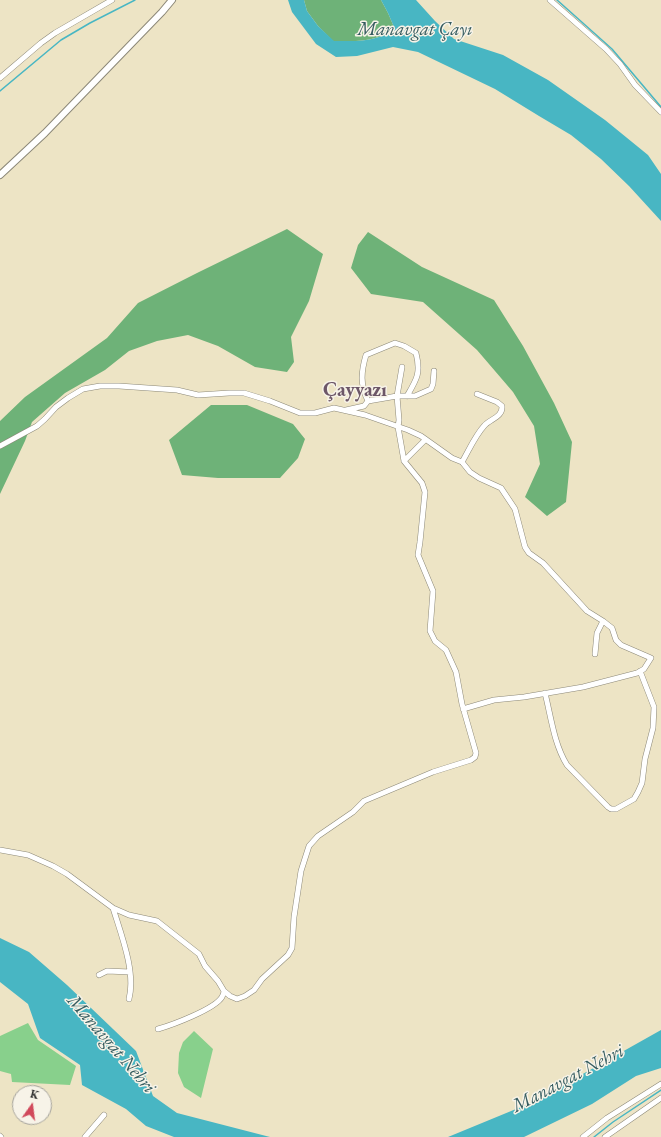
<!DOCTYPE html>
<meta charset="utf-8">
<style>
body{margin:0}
#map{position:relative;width:661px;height:1137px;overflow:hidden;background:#ede4c5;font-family:"EB Garamond",serif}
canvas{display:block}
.north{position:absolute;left:12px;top:1085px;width:40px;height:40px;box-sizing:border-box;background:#f7f3e8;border:1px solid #a5a39c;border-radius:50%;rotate:14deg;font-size:11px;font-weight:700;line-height:16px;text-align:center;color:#2b2b2b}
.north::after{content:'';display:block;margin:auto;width:14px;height:18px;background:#d1495b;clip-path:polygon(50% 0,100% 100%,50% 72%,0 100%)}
</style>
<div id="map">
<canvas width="661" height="1137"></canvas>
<div class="north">K</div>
</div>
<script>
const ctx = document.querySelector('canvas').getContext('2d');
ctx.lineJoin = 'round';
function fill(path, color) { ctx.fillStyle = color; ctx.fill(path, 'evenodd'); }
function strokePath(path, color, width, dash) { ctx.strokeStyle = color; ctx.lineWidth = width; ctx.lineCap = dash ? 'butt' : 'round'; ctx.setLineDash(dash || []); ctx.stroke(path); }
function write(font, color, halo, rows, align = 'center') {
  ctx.font = font + ' "EB Garamond",serif'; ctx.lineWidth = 3; ctx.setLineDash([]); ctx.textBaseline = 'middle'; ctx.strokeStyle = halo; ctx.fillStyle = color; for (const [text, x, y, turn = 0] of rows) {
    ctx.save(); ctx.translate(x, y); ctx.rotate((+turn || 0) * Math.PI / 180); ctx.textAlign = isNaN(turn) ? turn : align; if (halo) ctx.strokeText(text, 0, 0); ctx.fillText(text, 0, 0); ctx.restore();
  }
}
const green = new Path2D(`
 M28,1023L38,1040L76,1066L70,1085L12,1082L11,1074L0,1071V1036Z
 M194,1031L213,1049L201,1098L184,1087L178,1073L179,1053L183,1042Z`);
const forest = new Path2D(`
 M304,0H381L388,13L394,27C380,43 353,41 333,41L318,26L307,11Z
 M287,229L323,254L309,301L291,337L294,362L287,372L255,367L218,346L188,335L157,341L129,351L105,370L65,393L32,422L25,441L0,494V421L25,397L107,338L138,303L197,273Z
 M368,232L422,267L494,300L523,346L554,403L572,442L566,502L547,516L525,497L540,464L534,426L513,392L477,350L423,302L371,294L351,268L358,245Z
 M211,405H247L293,424L305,439L298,458L280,478H218L182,475L169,440Z`);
const water = new Path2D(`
 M288,0H304L307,11L318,26L334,41C352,41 381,43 394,27L388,13L381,0H416L435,21L454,39L503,55L548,80L605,120L648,155L661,174V221L629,186L601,159L571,135L539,116L495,89L418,52L393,47L357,56L336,57L316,44L292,12Z
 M0,938L29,952L67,985L136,1051L153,1096L177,1113L270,1137H174L146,1126L126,1109L82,1085L80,1065L40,1038L28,1004L0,982Z
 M661,1030V1068L636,1076L592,1104L524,1137H448L533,1102Z`);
const stream = new Path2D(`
 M557,0L612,49L661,107
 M0,91L61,40L90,23L135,0
 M594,1137L613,1122L661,1090`);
const minor = new Path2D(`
 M550,0L606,49L620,64L635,85L661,112
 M0,78L41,43L55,33L112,0
 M368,401C360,385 361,372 366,355L395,343L404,346L416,353C421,373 417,379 407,396
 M346,410L364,406L368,401L397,396H415L431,389L433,384L434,371
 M0,446L37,426L45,419L56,407L68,398L83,389L100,386H119L177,390L198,395L229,393H244L270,401L300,413H315L334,408L365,415L408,430L421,436L452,458L462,462C469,450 475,436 484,426C490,419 503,417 502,406L497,402L477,394
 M404,461L425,440
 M462,462L470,472L479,478L501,488L515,509L525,547L529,553L543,563L587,611L603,621L612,628L616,640L621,645L651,658L644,669L637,673L583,687L524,697L494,700L463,709
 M595,654L597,633L603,621
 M545,693C551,717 554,744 567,765L608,807L611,809H616L634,799L638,792L642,783L645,759L653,728L654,707L640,671
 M0,850L28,855L53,866L67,874L113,908L129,915L157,921L199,954L205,966L218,981L224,991C224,993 223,995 222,997C215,1009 172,1025 158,1029
 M113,908C121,934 136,972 129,999
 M99,975L107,971L130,972
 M224,991L230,996L237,999L245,996L254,990L262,979L288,955L292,948L294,917L301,871L309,846L318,836L353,812L364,801L433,772L471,760L475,757L476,753L462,704L456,672L446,650L435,641L430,631L433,591L418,555L420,542L425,492L422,483L404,461L398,427L399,420L397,396L402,367
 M0,1136L1,1137
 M85,1137L104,1115
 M583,1137L607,1118L661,1084
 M605,1137L661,1098`);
const tertiary = new Path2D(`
 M0,175L45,133L162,12L172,0`);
const waterNames = [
 ["Manavgat Çayı",415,30],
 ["Manavgat Nehri",111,1044,49],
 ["Manavgat Nehri",568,1079,-28]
];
const quarterNames = [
 ["Çayyazı",355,391]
];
fill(green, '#88d08c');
fill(forest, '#6eb278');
fill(water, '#48b6c3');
strokePath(stream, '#48b6c3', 1.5);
strokePath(minor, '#8c8878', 6);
strokePath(tertiary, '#8c8878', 8);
strokePath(minor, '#fff', 5);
strokePath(tertiary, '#fff', 6);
write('italic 19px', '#355c60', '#f7f3e8', waterNames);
write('bold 20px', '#6d5768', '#f7f3e8', quarterNames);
</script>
